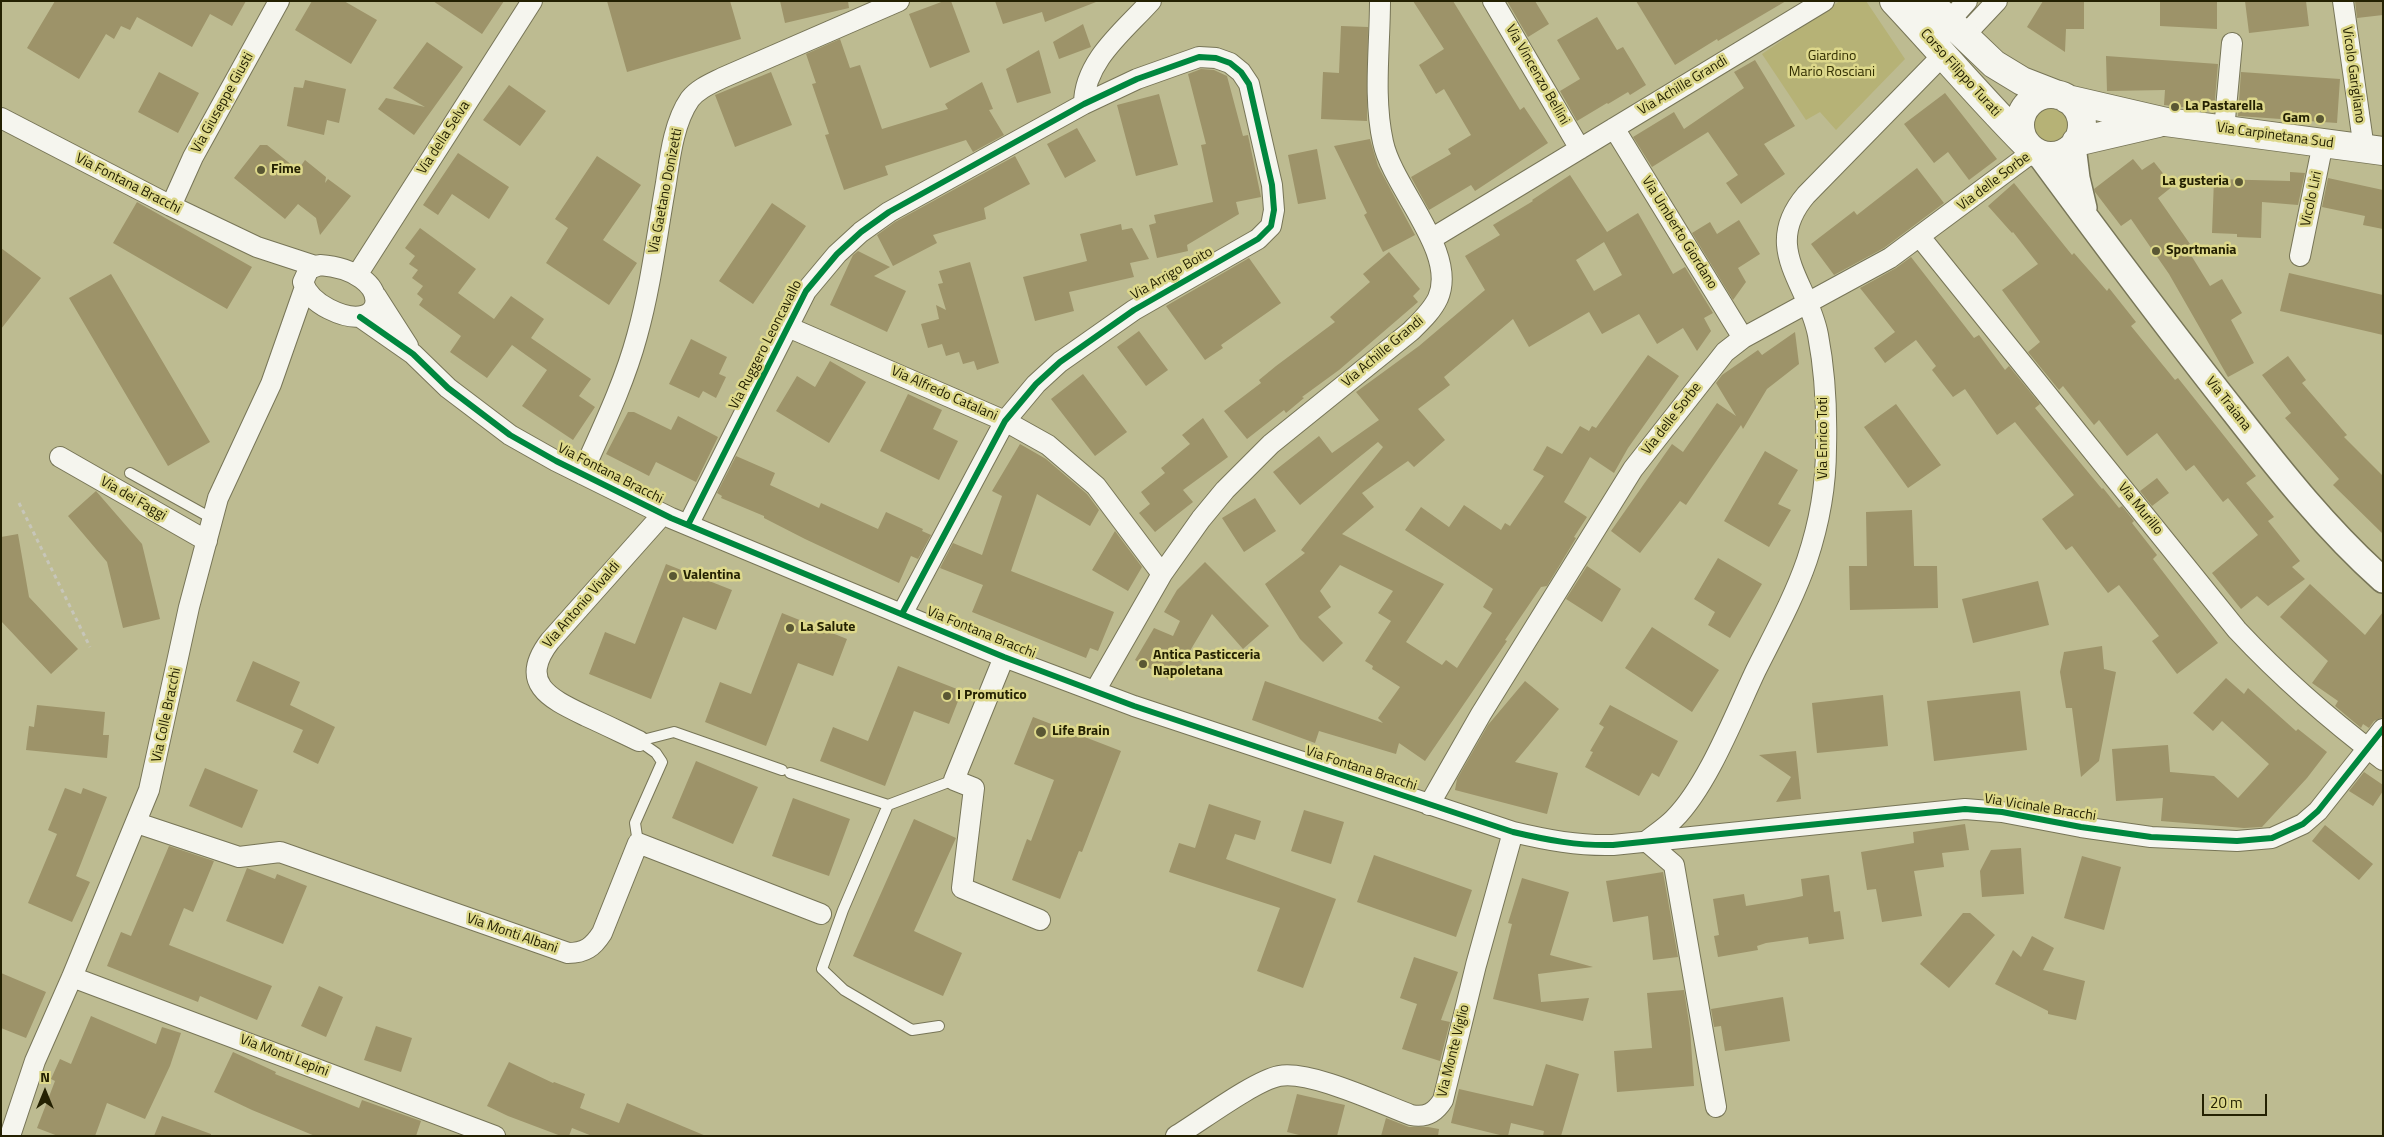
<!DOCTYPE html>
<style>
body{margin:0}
#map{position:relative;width:2384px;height:1137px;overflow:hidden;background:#bdbb91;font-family:"Titillium Web",sans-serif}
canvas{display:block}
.frame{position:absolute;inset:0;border:2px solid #242102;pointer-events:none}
.north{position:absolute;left:20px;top:1067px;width:50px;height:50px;-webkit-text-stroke:4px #ddd88b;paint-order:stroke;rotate:0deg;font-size:14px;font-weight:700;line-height:20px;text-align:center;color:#242102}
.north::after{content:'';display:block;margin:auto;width:18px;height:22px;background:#242102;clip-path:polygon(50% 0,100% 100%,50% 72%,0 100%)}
.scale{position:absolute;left:2202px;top:1094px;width:65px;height:22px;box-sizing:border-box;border:2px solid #242102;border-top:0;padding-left:6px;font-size:15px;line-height:18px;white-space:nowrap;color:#242102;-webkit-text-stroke:4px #ddd88b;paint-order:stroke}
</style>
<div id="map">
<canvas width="2384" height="1137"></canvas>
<div class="frame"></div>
<div class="north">N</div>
<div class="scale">20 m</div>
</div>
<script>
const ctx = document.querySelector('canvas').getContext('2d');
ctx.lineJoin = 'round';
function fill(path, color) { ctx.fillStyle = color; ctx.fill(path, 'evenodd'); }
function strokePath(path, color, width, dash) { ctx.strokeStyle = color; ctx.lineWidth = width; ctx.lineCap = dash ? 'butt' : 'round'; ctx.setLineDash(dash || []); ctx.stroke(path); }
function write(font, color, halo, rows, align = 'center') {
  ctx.font = font + ' "Titillium Web",sans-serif'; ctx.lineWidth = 5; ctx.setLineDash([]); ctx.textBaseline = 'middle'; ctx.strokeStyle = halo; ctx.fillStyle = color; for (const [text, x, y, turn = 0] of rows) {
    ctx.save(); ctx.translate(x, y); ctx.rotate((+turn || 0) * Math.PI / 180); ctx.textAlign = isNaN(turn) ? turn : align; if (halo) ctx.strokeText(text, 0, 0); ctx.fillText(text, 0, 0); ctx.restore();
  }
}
const green = new Path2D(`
 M1840,1H1866L1905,59L1836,130L1820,112L1806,120L1762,54Z
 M2033 125a18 18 0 1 1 36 0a18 18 0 1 1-36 0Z`);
const building = new Path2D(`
 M55,1H246L232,26L210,14L192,47L137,17L130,30L121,26L114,39L106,34L79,79L27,48Z
 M312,1H344L377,20L351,64L295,30Z
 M433,1H504L482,34Z
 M607,1H730L741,39L627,72Z
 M780,1H848L849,8L785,23Z
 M944,1H951L970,52L930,68L909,14Z
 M995,1H1096V2L1045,22L1042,12L1003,24Z
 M1413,1H1453L1520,110L1524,107L1548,143L1475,191L1471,185L1429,210L1411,177L1451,154L1448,149L1471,135L1444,89L1436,94L1419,65L1444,49Z
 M1507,1H1535L1549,24L1528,37Z
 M1636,1H1786L1718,41L1717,39L1675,65Z
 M2043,1H2084V29H2066L2065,52L2027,27Z
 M2160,1H2217V29L2160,26Z
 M2245,1H2306L2309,26L2249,33Z
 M2355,1H2383V15L2357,18Z
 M1597,17L1617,50L1623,47L1646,85L1630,95L1628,92L1608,104L1607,103L1577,121L1560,91L1580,79L1557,40Z
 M1083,24L1091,47L1059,59L1053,42Z
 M1341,26L1368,27L1367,121L1321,119L1323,72L1339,73Z
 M840,39L850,68L860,65L882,129L948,109L945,104L982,82L993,109L989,110L1004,135L973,152L966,140L885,166L888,175L844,190L825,135L829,134L812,84L816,83L806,54Z
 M427,42L463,67L414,135L378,109L386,98L425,107L393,88Z
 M1039,50L1051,93L1017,103L1006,69Z
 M2106,56L2218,64L2214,111L2164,105L2165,90L2107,91Z
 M1755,60L1795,126L1764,144L1785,174L1741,204L1726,183L1738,175L1708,132L1652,167L1633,137L1674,112L1684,129L1744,88L1734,72Z
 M1201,69L1214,70L1227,76L1243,136L1248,135L1261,197L1236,202L1239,214L1187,245L1188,251L1157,258L1149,225L1156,223L1154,215L1213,202L1201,145L1206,144L1188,74Z
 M159,72L199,93L178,133L138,112Z
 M771,72L792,125L735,147L715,95Z
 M2241,72L2340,79L2337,123L2238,116Z
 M305,80L346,89L339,123L327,120L324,135L287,126L294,87L303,88Z
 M509,85L546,111L520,146L483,120Z
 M1945,93L1997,159L1969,180L1948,152L1934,163L1904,124Z
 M1159,94L1178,165L1136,176L1117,105Z
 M1077,128L1096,161L1065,178L1047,144Z
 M1370,139L1378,166L1415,235L1383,252L1364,215L1367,213L1334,146Z
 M260,145H267L298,170L305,160L326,177L325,183L328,179L351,196L320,235L316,218L298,204L285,219L234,178Z
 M1317,149L1326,199L1298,204L1288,155Z
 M458,153L509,187L489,219L452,194L438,215L423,205Z
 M597,156L641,185L603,240L637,263L609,305L546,263L568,228L555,219Z
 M1015,156L1030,184L984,208L986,219L933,235L937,243L893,266L877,235L895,222Z
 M2133,159L2142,170L2154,162L2173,186L2158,198L2190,244L2186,247L2210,286L2222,279L2242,313L2231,320L2254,363L2228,377L2169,274L2131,219L2121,226L2095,192L2094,189Z
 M1917,168L1944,203L1884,248L1834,275L1811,244L1854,211L1857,215Z
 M2290,172L2305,173L2298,205L2262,202L2261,238L2237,237V234L2212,233L2214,179L2290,181Z
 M1570,175L1607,232L1638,213L1673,274L1685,267L1713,313L1704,318L1711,331L1697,351L1683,328L1657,344L1639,314L1602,334L1589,312L1529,347L1513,319L1444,377L1450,385L1418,409L1445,440L1414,467L1408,461L1362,493L1374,507L1342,534L1444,584L1406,642L1442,665L1446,660L1457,668L1492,613L1483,607L1493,589L1405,530L1421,507L1449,527L1464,505L1501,530L1505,523L1510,526L1544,476L1533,470L1547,446L1562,454L1580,426L1589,431L1592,426L1596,428L1648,355L1679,376L1628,448L1614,473L1590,457L1564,502L1587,517L1574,537L1576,538L1547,586L1541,587L1505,640L1507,641L1492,663L1425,761L1399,743L1396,754L1319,731L1315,743L1252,720L1265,681L1383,723L1378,718L1400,687L1372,669L1373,666L1365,661L1391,621L1378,613L1393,591L1340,565L1320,591L1331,607L1318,617L1343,643L1323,662L1300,639L1265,584L1305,553L1301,550L1383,447L1378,442L1300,505L1273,472L1319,436L1332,453L1379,420L1356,392L1419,346L1485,290L1465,256L1500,235L1493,225L1533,201L1532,200ZM1604,242L1622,275L1594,291L1576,260Z
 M2328,178L2383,190V229L2363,225L2365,216L2322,207Z
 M2014,183L2072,255L2074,253L2107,291L2109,288L2136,322L2131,326L2175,380L2178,378L2256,476L2246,483L2274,517L2268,521L2300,561L2292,567L2305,579L2268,606L2257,596L2241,609L2212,573L2258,535L2228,498L2223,502L2194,465L2186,471L2157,433L2127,456L2099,420L2094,425L2063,386L2059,390L2028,352L2040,342L2002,290L2038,264L2013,232L2012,233L1988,206Z
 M137,202L252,267L227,309L113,243Z
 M772,203L806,226L753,304L719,281Z
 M1739,220L1760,254L1738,268L1746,282L1733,300L1692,233L1710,222L1717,234Z
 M1121,224L1122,230L1132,228L1149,259L1130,263L1134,277L1069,292L1074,311L1035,321L1023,277L1087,261L1080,234Z
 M420,228L476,269L458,293L494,319L511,296L544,319L531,338L591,379L579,396L595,407L573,440L522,406L547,370L512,345L487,378L450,352L461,336L419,305L423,299L417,294L423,286L412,278L418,270L409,264L415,256L405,248Z
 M1,248L41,278L1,329Z
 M858,251L890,267L874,276L906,291L887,332L830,305L853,255Z
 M1389,252L1420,289L1413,296L1418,302L1339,370L1302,397L1304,398L1286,413L1284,410L1247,439L1224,411L1261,383L1259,380L1276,366L1335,322L1330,317L1370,282L1363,274Z
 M1911,257L1974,338L1979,335L2005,370L2009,366L2040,404L2035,408L2102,489L2103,488L2119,508L2122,506L2134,521L2132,523L2157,555L2153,559L2218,643L2177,674L2152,641L2159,636L2119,585L2108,593L2072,546L2066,550L2042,519L2074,495L2015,422L1997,435L1965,389L1953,397L1932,370L1936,366L1916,340L1885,363L1874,348L1895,332L1860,288L1896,268Z
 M1249,258L1281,303L1221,345L1223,348L1205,360L1166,306Z
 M970,262L999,363L977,370L974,361L963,364L959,352L946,356L942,344L928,348L921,324L939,319L936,305L946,310L938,284L943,283L939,271Z
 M2289,273L2383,295V335L2280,311Z
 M111,274L210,442L168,466L69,298Z
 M1139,331L1168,370L1146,386L1117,347Z
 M1795,332L1799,364L1767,389L1743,429L1741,425L1686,505L1680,501L1640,553L1611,531L1672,444L1683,452L1717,403L1736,416L1716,383L1722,375L1758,350L1762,355Z
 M691,339L727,357L719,374L726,377L716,398L703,391L699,398L669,384Z
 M2288,356L2306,380L2302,383L2347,435L2344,437L2383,476V534L2333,485L2339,479L2285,418L2291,413L2262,375Z
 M830,361L866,382L829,443L776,411L797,376L815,387Z
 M1083,374L1127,432L1095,456L1051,399Z
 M908,394L942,410L933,429L958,441L939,480L880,451Z
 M1896,404L1941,465L1908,488L1864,427Z
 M628,412H634L671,430L678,416L718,437L696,482L656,462L649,476L606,454Z
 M1203,418L1228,457L1183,490L1193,502L1155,532L1139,513L1150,504L1141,492L1165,473L1161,468L1190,444L1182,435Z
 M1020,444L1046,459L1087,494L1099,510L1090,526L1037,494L1011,571L1114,612L1098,651L1090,648L1086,658L972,612L983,585L940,568L953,543L982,555L1002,496L992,491Z
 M1765,451L1798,470L1778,504L1791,510L1769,547L1724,521Z
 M736,456L775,473L770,485L819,508L821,503L878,529L886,512L923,529L922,531L931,535L918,559L911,556L899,583L805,539L764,518V516L721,498L722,496L717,493Z
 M2157,478L2169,493L2152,506L2140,491Z
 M96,491L142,544L160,619L123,628L107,562L68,516Z
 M1255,498L1276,531L1244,552L1222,518Z
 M1912,510L1914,566H1937L1938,608L1850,610L1849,566H1867L1866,512Z
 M1115,531L1142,567L1128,591L1092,570Z
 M18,534L29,597L78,649L51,674L1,621V537Z
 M1718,558L1762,584L1730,638L1708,625L1715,612L1694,599Z
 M1205,562L1269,626L1243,649L1212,614L1172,681L1135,660L1154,628L1173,636L1180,621L1164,612L1177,590Z
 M666,564L732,590L716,630L683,617L651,699L589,674L605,632L635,644Z
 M1587,566L1621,589L1602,622L1566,599Z
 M2038,581L2049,625L1973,643L1962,599Z
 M2310,584L2365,635L2383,612V717L2374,721L2369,728L2363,724L2361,728L2335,706L2338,701L2312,683L2328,661L2280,617Z
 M782,613L847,639L833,676L798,663L766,746L705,722L720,682L751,694Z
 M1652,627L1719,670L1692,712L1625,668Z
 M2102,646L2104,669L2116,672L2099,761L2081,777L2072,708H2066L2060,672L2064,652Z
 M253,661L300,682L290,705L335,727L318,764L293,752L303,730L236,701Z
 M898,666L962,691L949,724L914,711L885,786L820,761L833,727L868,741Z
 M2226,678L2244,694L2248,688L2296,731L2298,729L2327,752L2307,778L2262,827L2244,828L2161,821L2163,798L2116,801L2112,749L2168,745L2170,772L2214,776L2238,798L2269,764L2222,721L2213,731L2193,713Z
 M1525,681L1559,709L1515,762L1558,773L1547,814L1455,790L1457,779L1488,725Z
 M2020,691L2027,750L1934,761L1927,701Z
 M1883,695L1888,746L1817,753L1812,703Z
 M37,705L105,712L103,735H109L107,758L26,750L29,726L34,727Z
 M1610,705L1678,741L1659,777L1652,773L1639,796L1585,767L1593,752L1590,751L1604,727L1599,724Z
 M1033,717L1121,751L1082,852L1079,851L1060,899L1012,880L1027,839L1031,841L1054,780L1014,764Z
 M1796,751L1801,799L1776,802L1791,777L1759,755Z
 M696,761L758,787L733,844L672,818Z
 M205,768L258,790L242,828L189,806Z
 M2364,772L2383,785V791L2373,806L2349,791Z
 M65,788L81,794L83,788L107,797L76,876L90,882L72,922L28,903L57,834L48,830Z
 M793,798L850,819L829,876L772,856Z
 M1209,804L1261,821L1255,840L1235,834L1226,859L1336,899L1303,988L1257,971L1280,908L1169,872L1179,843L1195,848Z
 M1304,810L1344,822L1331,864L1291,851Z
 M914,819L956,838L914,931L962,953L943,996L853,956Z
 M1965,824L1969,850L1942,853L1944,867L1914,871L1922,916L1882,922L1876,889L1867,890L1861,852L1914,843L1913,832Z
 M2325,825L2373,864L2359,880L2312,841Z
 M169,846L214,861L193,912L184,908L169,945L272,986L257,1020L200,996L198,1002L107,966L121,932L131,936Z
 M2021,848L2024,894L1982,897L1980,871L1991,850Z
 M1374,855L1472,890L1456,937L1357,902Z
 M2082,856L2121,867L2104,930L2064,918Z
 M247,868L275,879L277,874L307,886L283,944L226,921Z
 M1663,872L1678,957L1653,960L1648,916L1613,922L1606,881Z
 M1829,875L1834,912L1840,911L1844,939L1809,944L1808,937L1766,943L1757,946L1758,950L1718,957L1714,936L1719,935L1713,899L1744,894L1746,906L1789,899L1803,896L1801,879Z
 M1522,878L1569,892L1550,955L1593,967L1538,974L1541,1002L1589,998L1583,1021L1493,999L1512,924L1508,923Z
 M1963,913H1970L1995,935L1949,988L1920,964Z
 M2032,936L2054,948L2043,970L2085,981L2076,1020L2048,1014V1011L1995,984L2013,950L2021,957Z
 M1414,957L1458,972L1441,1020L1450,1022L1440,1061L1402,1049L1417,1004L1400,998Z
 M1,973L46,992L26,1038L1,1028Z
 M319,986L343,997L326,1037L301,1026Z
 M1684,990L1690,1029L1694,1086L1617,1092L1614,1051L1652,1048L1647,993Z
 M1783,997L1790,1041L1725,1051L1721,1026L1714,1027L1711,1009Z
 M91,1016L156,1044L162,1027L181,1033L170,1066L145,1119L107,1103L95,1136H58L37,1128L55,1081L51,1079L60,1059L71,1064Z
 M376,1026L412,1038L401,1072L364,1060Z
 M233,1052L276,1072L275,1074L359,1108L362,1100L421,1121L416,1136H315L252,1110L214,1092Z
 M509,1062L553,1083L554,1082L585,1094L580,1108L619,1123L627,1103L706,1136H592L572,1128L569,1136H561L508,1116L487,1106Z
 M1546,1064L1579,1074L1561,1136H1543L1544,1131L1511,1123L1508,1136H1504L1451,1123L1459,1089L1533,1106Z
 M1297,1094L1345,1105L1337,1136H1303L1287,1132Z
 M162,1116L211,1134V1136H154Z
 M1386,1118L1409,1127H1428L1439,1129L1438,1136H1381Z`);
const path = new Path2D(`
 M19,503L90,647`);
const service = new Path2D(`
 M130,473L213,519
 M639,741L674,732L782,770
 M790,773L888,805L954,780
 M888,805L843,910L822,969L844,990L912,1030L939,1026
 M638,843L635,823L662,762L656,753L639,741`);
const minor = new Path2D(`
 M1493,1L1580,149
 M2343,1L2364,149
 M1949,21L1967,1
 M1964,36L1997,1
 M1084,104C1084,61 1125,30 1151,1
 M1,118L171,206L257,247L315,266
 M1614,128L1743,338
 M2224,130L2232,43
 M171,206L193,157L279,1
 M1920,237L2237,630C2282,678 2330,720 2383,760
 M1431,239L1824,1
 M2300,256L2323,143
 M320,265C396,271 389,339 329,309C317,303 307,295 303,282L309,269Z
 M357,275L532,1
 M376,296L408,346
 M360,317L413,354L448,388L510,435L556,461L671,518L1004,657L1134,706L1513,832C1547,840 1578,846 1613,845L1965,809L2002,812L2081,827L2151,837L2237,841L2272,838L2303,824L2318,811L2383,729
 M788,327L1005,421L1048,445L1096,486L1162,574
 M60,457L207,541
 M582,474C602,429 624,384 637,336C651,286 657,234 666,183C670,156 674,122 690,99C698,89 710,84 722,78L899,1
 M688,525L806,291L837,254L861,232L889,212L1084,104L1137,79L1199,57L1216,58L1230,63L1241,72L1249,84L1272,185L1274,210L1271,226L1258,239L1134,310L1060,362L1036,384L1005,421L902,614
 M1004,657L954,780L974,788L962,888L1040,920
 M1095,691L1162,574L1201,519L1225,490L1271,444L1411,331C1421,321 1432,311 1438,298C1458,252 1393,189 1383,142C1373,97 1380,47 1380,1
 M639,741C622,733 604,724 586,716C551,699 517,684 550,641L663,514
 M1429,805L1481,714L1633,469L1725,352L1743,338L1890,258L2034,151
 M137,823L239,857L280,852L568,953C585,953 593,947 602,933L638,843L821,914
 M1648,840C1657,833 1666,827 1674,819C1708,785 1735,714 1756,670C1774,634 1794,598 1807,560C1819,524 1826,486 1826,448C1827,411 1825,372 1818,335C1808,282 1761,248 1806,195L1944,54
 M1646,841L1674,865L1716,1107
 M72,977L495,1136
 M10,1136L35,1061L72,977L149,790L189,607L218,498L271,384L305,287
 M1176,1136C1201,1121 1254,1081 1279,1076C1310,1070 1379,1103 1411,1115C1426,1118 1435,1113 1443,1100L1476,965L1513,832`);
const tertiary = new Path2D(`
 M2073,146L2077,178L2084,208
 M2039,154C2103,241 2168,328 2235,413C2281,472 2327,530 2383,580`);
const secondary = new Path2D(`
 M1894,1C1939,49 1981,99 2027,145
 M1928,1L1994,64L2022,81L2058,95
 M2020 125a31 31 0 1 1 62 0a31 31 0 1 1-62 0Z
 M2067,99L2166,122L2383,151
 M2076,142L2158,123`);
const cycleway = new Path2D(`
 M360,317L413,354L448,388L510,435L556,461L671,518L1004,657L1134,706L1513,832C1547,840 1578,846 1613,845L1965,809L2002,812L2081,827L2151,837L2237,841L2272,838L2303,824L2318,811L2383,729
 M688,525L806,291L837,254L861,232L889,212L1084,104L1137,79L1199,57L1216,58L1230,63L1241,72L1249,84L1272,185L1274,210L1271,226L1258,239L1134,310L1060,362L1036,384L1005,421L902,614`);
const markers = [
 [2175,107,5,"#5a5734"],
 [2320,119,5,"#5a5734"],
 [261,170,5,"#5a5734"],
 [2239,182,5,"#5a5734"],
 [2156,251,5,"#5a5734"],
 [673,576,5,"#5a5734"],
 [790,628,5,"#5a5734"],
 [1143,664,5,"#5a5734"],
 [947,696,5,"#5a5734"],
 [1041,732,6,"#5a5734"]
];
const parkNames = [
 ["Giardino",1832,57],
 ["Mario Rosciani",1832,73]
];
const streetNames = [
 ["Corso Filippo Turati",1960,73,48],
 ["Via Vincenzo Bellini",1537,75,60],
 ["Vicolo Garigliano",2353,75,82],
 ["Via Achille Grandi",1683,86,-31],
 ["Via Giuseppe Giusti",223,103,-61],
 ["Via Carpinetana Sud",2275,136,8],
 ["Via della Selva",444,138,-57],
 ["Via delle Sorbe",1994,182,-37],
 ["Via Fontana Bracchi",128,184,27],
 ["Via Gaetano Donizetti",666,191,-79],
 ["Vicolo Liri",2312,199,-78],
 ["Via Umberto Giordano",1679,233,58],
 ["Via Arrigo Boito",1172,274,-30],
 ["Via Ruggero Leoncavallo",766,345,-63],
 ["Via Achille Grandi",1383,352,-40],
 ["Via Alfredo Catalani",944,394,24],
 ["Via Traiana",2228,404,52],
 ["Via delle Sorbe",1672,419,-52],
 ["Via Enrico Toti",1824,438,-90],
 ["Via Fontana Bracchi",610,474,27],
 ["Via dei Faggi",133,499,30],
 ["Via Murillo",2140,509,51],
 ["Via Antonio Vivaldi",582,605,-49],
 ["Via Fontana Bracchi",981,633,22],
 ["Via Colle Bracchi",167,715,-78],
 ["Via Fontana Bracchi",1361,769,18],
 ["Via Vicinale Bracchi",2040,808,9],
 ["Via Monti Albani",512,934,19],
 ["Via Monte Viglio",1454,1051,-76],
 ["Via Monti Lepini",284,1056,21]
];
const poiNames = [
 ["La Pastarella",2185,107],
 ["Gam",2310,119,"right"],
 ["Fime",271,170],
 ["La gusteria",2229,182,"right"],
 ["Sportmania",2166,251],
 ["Valentina",683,576],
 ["La Salute",800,628],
 ["Antica Pasticceria",1153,656],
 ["Napoletana",1153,672],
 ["I Promutico",957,696],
 ["Life Brain",1052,732]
];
fill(green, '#b6b276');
fill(building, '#9d9369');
strokePath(service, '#777557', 12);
strokePath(minor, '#777557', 22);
strokePath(tertiary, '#777557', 28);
strokePath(secondary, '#777557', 30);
strokePath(path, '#c7c6b9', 3, [4, 4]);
strokePath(service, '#f5f5ee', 10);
strokePath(minor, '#f5f5ee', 20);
strokePath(tertiary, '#f5f5ee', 25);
strokePath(secondary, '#f5f5ee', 28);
strokePath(cycleway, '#00873e', 6);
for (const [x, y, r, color] of markers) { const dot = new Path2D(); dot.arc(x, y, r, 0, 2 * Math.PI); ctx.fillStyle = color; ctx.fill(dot); strokePath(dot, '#ddd88b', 2); }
write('14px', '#322e00', '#ddd88b', parkNames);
write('14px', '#242102', '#ddd88b', streetNames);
write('bold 14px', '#242102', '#ddd88b', poiNames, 'left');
</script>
